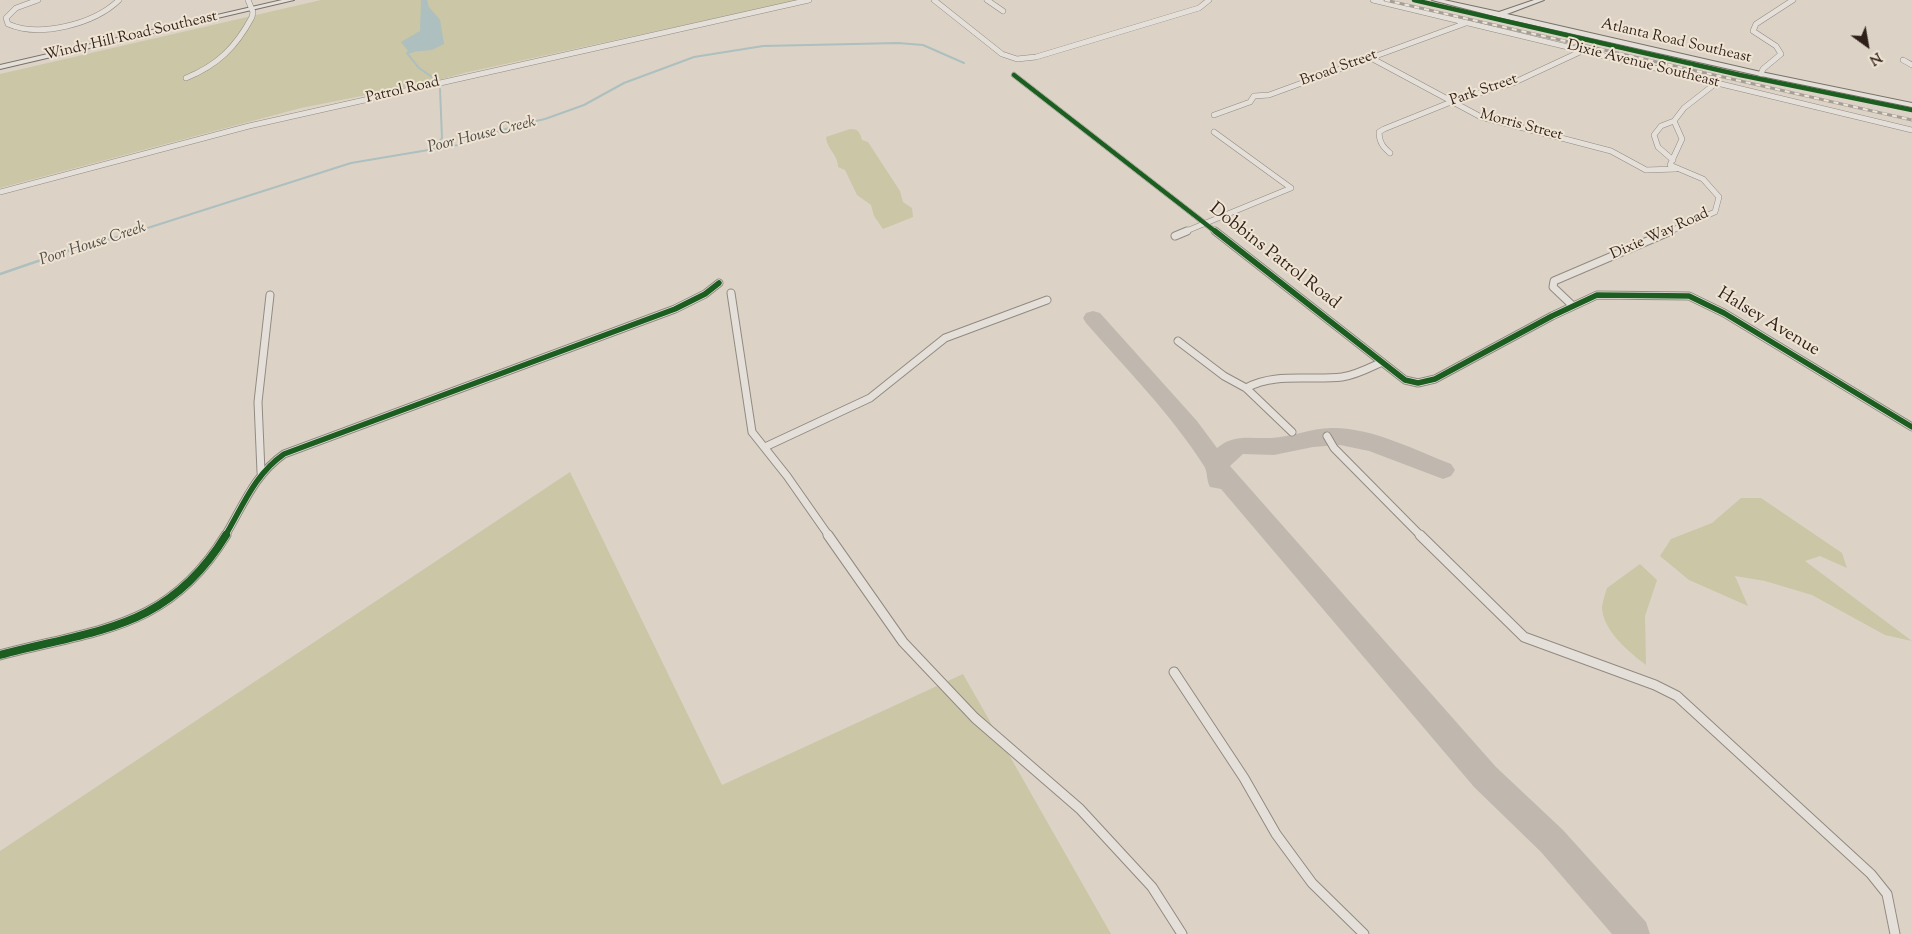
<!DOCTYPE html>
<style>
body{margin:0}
#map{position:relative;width:1912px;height:934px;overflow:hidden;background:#dcd3c6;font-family:"Sorts Mill Goudy",serif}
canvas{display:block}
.north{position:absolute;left:1842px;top:20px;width:50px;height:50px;-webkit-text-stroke:4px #efe4d3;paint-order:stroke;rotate:148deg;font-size:14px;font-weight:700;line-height:20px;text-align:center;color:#2e1f18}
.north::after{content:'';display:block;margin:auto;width:18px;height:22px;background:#2e1f18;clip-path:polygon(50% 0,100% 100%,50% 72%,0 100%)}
</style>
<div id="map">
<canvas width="1912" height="934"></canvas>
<div class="north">N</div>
</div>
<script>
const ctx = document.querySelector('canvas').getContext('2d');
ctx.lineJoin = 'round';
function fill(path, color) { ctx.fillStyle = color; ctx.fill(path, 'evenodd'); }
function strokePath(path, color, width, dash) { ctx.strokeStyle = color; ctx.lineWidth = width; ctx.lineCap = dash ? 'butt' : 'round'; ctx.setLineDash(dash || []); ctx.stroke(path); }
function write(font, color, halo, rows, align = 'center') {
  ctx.font = font + ' "Sorts Mill Goudy",serif'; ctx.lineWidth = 4; ctx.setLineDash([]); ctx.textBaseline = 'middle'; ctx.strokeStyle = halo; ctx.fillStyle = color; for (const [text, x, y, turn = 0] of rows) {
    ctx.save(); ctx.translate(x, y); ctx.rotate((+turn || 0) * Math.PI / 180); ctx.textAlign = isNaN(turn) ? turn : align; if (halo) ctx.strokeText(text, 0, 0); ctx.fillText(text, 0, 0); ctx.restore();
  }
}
const green = new Path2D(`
 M321,0H799L464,73L432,82L301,108L0,188V74Z
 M850,129C858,129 860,132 862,140L868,142L900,191L903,202L912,208L913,217L883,229L874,216L871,205L857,195L845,170L838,167C838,154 827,150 826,137Z
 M570,472L722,785L963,674L1111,934H0V851Z
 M1741,498H1761L1842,553L1847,568L1820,556L1805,561L1912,641L1885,635L1812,595L1765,581L1735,576L1748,606L1689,580L1660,556L1671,539L1712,523Z
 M1640,564L1657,580L1645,616L1646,665C1630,653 1602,630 1602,607C1603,601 1605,594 1607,588Z`);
const water = new Path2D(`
 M421,0H427L429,7L440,20L444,44L432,50L409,52L401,42L420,31Z`);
const streamFar1 = new Path2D(`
 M414,51L407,53L419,68L435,79
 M435,147L442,138L440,89
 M135,232L351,163L458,145L518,125L545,119L584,105L624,83L694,57L763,46L898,43L923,45L964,63`);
const stream = new Path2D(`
 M0,274L70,250L140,231`);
const taxiway = new Path2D(`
 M1093,311L1100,313L1197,421L1217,448C1234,433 1252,439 1271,438C1292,437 1311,428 1331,428C1372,427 1414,450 1451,464L1455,470L1451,476L1443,479L1369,451L1340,445L1313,447L1274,455L1243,454L1230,466L1496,767L1563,830L1646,922L1650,934H1612L1541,852L1474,787L1221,489L1210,487C1206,480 1208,472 1204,466C1171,414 1126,369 1086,323L1083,318L1086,313Z`);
const streetFar2 = new Path2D(`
 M38,0L16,8L6,18L8,24C40,38 94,24 119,0
 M934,0L1002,54L1017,59L1036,57L1199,8L1209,0
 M987,0L1003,11
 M1373,0L1912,130
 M1371,58L1481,117L1611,151L1646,170L1676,169
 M1903,60L1912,65
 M1761,74L1763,69L1781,54L1776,46L1753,31L1756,24L1793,0
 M1014,75L1216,232
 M186,78C218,65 236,47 252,17L253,12L248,0
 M1214,115L1250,102L1254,96L1269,95L1466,23
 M1390,153C1383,147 1379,142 1379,132L1384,129L1451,102L1513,83L1584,50
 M1673,160L1658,147L1654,135L1661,126L1674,121
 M0,192L249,126L809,0
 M1184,232L1291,188L1214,132
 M1668,232L1715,212L1719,197L1703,179L1670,165L1682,139L1674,121L1684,108L1716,83`);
const streetFar1 = new Path2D(`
 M1215,231L1405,380L1418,383L1435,379L1552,316L1597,295L1689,296L1724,313L1912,427
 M1175,236L1187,231
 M731,293L752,432L787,476L829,536
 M1573,306L1553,287L1554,281L1671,231
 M1178,341L1224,376L1246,388L1292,432
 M1246,388C1276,372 1309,381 1342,377C1356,375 1369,368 1382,362
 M1327,436L1334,448L1421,536
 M765,447L870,398L945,338L1047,300
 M261,472L258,402L270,295
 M225,536C243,506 254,475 284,454L675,309L705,294L719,283`);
const street = new Path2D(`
 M828,535L903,642L975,718L1080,809L1152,887L1182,934
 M1420,535L1524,637L1655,685L1677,696L1871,874L1887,894L1895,934
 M0,655C97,629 168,630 226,535
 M1174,672L1244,778L1276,834L1312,883L1364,934`);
const secondary = new Path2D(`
 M282,0H294L0,69V65Z
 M1432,0H1444L1499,12L1534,0H1544L1507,14L1761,72L1912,103V107L1761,76L1498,17Z`);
const rail = new Path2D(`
 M1385,0L1912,120`);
const cyclewayFar2 = new Path2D(`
 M1414,0L1740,75L1912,110
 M1014,75L1216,232`);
const cyclewayFar1 = new Path2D(`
 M1215,231L1405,380L1418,383L1435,379L1552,316L1597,295L1689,296L1724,313L1912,427
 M225,536C243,506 254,475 284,454L675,309L705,294L719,283`);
const cycleway = new Path2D(`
 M0,655C97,629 168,630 226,535`);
const farStreetnames = [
 ["Windy Hill Road Southeast",131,37,-13],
 ["Atlanta Road Southeast",1676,42,13],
 ["Dixie Avenue Southeast",1643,65,14],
 ["Broad Street",1339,69,-20],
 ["Patrol Road",403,91,-13],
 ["Park Street",1484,91,-19],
 ["Morris Street",1521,126,15],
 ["Dixie Way Road",1660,235,-24]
];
const farWaternames = [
 ["Poor House Creek",482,136,-14],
 ["Poor House Creek",93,245,-18]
];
const streetNames = [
 ["Dobbins Patrol Road",1274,257,38],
 ["Halsey Avenue",1768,323,31]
];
fill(green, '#cac6a6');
fill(water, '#adbfbe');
strokePath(streamFar1, '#adbfbe', 2);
strokePath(stream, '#adbfbe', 2.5);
fill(taxiway, '#c0b8af');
strokePath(streetFar2, '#918a82', 6);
strokePath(streetFar1, '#918a82', 9);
strokePath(street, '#918a82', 11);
strokePath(secondary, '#78726a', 2);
strokePath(streetFar2, '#e4e0d9', 5);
strokePath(streetFar1, '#e4e0d9', 7);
strokePath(street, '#e4e0d9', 9);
fill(secondary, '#e4e0d9');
strokePath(rail, '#a49e98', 3);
strokePath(rail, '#efe4d3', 2, [5]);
strokePath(cyclewayFar2, '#1b5e20', 4.5);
strokePath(cyclewayFar1, '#1b5e20', 5.5);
strokePath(cycleway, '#1b5e20', 8);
write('15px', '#2e1f18', '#efe4d3', farStreetnames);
write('italic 16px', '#4e4c49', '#efe4d3', farWaternames);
write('18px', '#2e1f18', '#efe4d3', streetNames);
</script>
